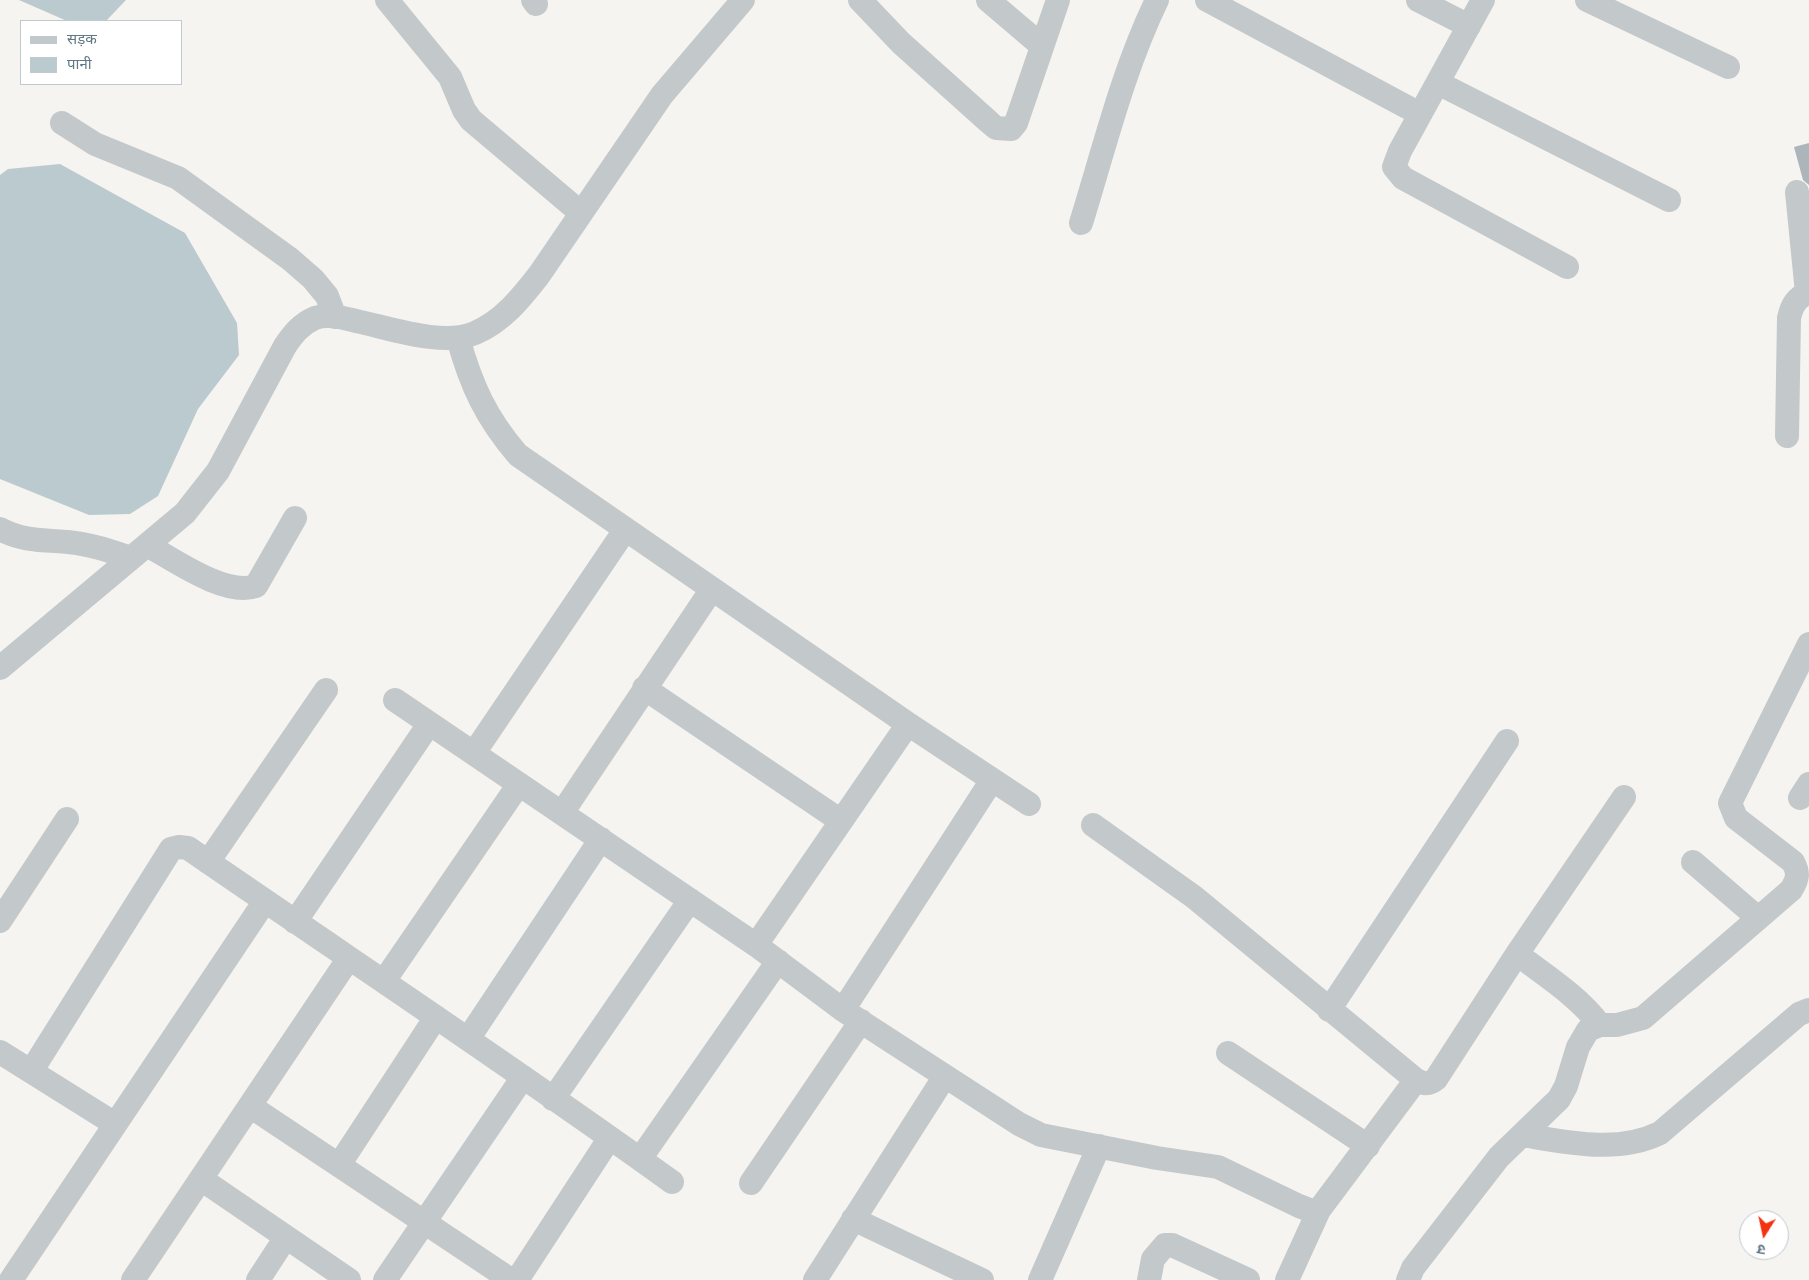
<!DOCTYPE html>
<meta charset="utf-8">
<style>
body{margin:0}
#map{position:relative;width:1809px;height:1280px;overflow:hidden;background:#f5f4f0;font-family:"Fira Sans Condensed","Noto Sans Devanagari",sans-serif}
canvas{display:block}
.legend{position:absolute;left:20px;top:20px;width:162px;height:65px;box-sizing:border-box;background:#fff;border:1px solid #bfc9ce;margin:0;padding:6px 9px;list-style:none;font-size:15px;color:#607784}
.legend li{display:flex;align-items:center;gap:10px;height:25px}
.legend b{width:25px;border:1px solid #bfc9ce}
.north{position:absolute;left:1739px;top:1210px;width:50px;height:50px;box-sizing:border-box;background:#fff;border:1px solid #bfc9ce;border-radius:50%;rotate:190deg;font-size:14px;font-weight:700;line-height:20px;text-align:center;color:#607784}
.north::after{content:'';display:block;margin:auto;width:18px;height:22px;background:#f53210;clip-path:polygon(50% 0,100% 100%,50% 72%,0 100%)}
</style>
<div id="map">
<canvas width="1809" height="1280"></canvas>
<ul class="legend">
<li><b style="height:6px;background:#c3c8ca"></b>सड़क</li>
<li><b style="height:14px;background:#bbcace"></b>पानी</li>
</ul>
<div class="north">उ</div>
</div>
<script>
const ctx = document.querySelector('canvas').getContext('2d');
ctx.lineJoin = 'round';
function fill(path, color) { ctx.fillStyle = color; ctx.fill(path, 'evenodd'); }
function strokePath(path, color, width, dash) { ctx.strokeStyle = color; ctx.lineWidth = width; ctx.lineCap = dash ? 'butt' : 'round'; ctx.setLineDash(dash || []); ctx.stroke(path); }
const water = new Path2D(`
 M19,0H126L106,21H67Z
 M60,164L185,233L237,323L239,355L198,409L158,496L130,514L89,515L0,479V175L8,169Z`);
const building = new Path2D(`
 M1809,143V185L1803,180L1794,147Z`);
const minor = new Path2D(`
 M387,0L450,77L464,110L471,120L581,213
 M533,0L536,4
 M860,0L901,43L989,122L996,128L1011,129L1016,123L1058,0
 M988,0L1042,46
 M1207,0L1420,114
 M1418,0L1469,26
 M1483,0L1400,151L1394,167L1403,178L1567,267
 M1587,0L1728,67
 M1438,83L1669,200
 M62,123L95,144L178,178L290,259L313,279L327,296L335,317
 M1797,192L1807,293
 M1081,223C1104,149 1123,70 1157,0
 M458,338C471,385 486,418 518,455L908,724L1029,804
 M1787,436L1789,318C1792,305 1796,298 1809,292
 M0,529C22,541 43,540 68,542C90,544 110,551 131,558
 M147,545C174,560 226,597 256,586L295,518
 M0,668L185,513L218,471L285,346C293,334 301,324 315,318C328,313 343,318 356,321C390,328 443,347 475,333C503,321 521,298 539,275L662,95L743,0
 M644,688L841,821
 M395,700L756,945L843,1010L1019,1124L1041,1135L1157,1158L1218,1167L1299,1206L1312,1211L1319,1210L1416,1080
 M474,753L625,530
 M1800,798L1809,784
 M562,813L712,589
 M1093,825L1194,897L1416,1080C1424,1084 1429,1085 1436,1079L1517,954L1624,797
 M208,862L326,690
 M1693,862L1758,918
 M0,921L67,819
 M295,922L429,724
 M756,945L908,724
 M1517,954C1546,976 1578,996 1600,1025
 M384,981L519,784
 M843,1010L992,780
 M1329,1010L1507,741
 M468,1039L601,839
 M0,1052L115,1124
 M1228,1053L1368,1146
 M32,1070L171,849L179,847L188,848C349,959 513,1067 672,1182
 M553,1099L690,900
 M250,1106L511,1280
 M1522,1135C1566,1142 1618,1154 1660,1133L1799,1014L1809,1010
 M640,1159L778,961
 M339,1165L436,1017
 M201,1179L349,1280
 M751,1183L861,1021
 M853,1219L982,1280
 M11,1280L265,901
 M133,1280L349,958
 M258,1280L286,1237
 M385,1280L523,1077
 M517,1280L609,1139
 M815,1280L945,1076
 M1040,1280L1099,1146
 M1149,1280L1153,1259L1165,1245H1172L1248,1280
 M1287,1280L1319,1210
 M1408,1280L1413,1268L1499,1157L1559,1099L1566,1086L1578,1047L1588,1030L1600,1025H1617L1643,1018L1791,890C1798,879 1799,873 1793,862L1736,818L1730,803L1809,644`);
fill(water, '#bbcace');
fill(building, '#acb6ba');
strokePath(minor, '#c3c8ca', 24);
</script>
